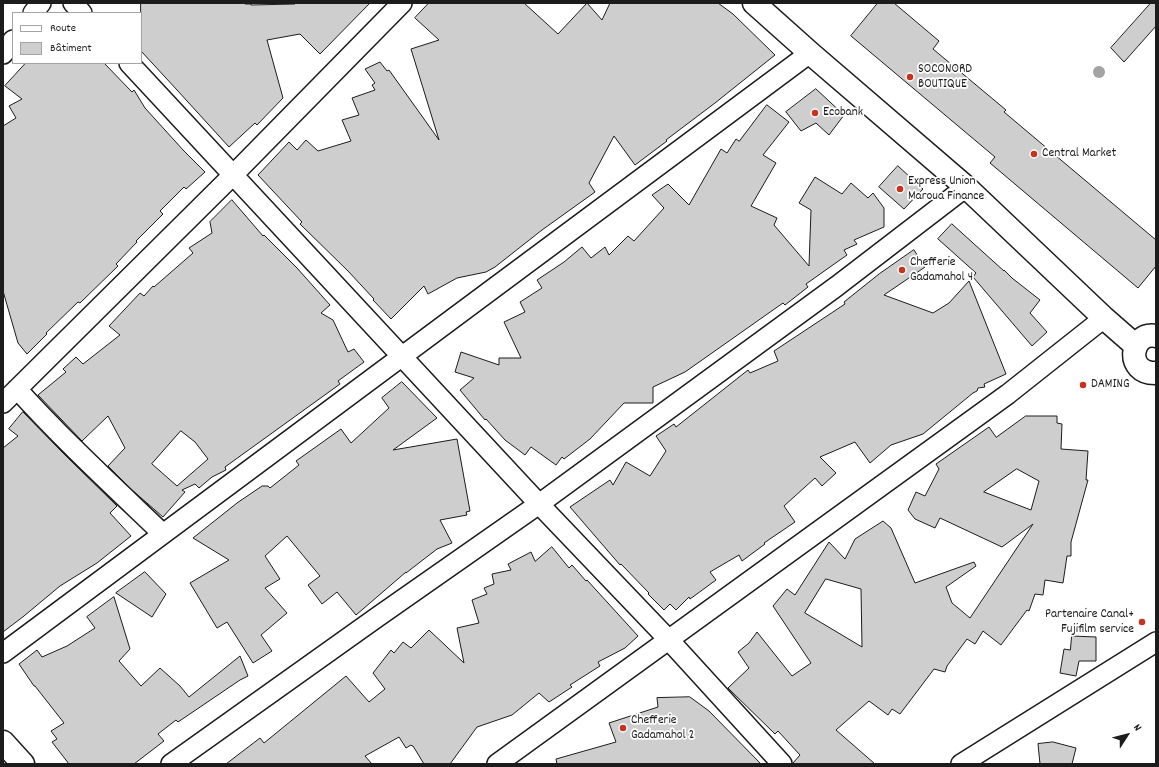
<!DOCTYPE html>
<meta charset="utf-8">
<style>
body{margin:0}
#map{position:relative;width:1159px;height:767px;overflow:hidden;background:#fff;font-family:Dekko,sans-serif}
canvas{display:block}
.frame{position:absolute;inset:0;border:4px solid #1c1c1c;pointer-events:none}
.legend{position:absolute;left:12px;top:12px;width:130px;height:52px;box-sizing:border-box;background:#fff;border:1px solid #a4a4a4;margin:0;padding:5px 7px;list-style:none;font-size:12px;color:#1c1c1c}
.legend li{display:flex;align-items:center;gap:8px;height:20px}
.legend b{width:20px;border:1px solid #a4a4a4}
.north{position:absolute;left:1107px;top:715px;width:40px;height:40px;-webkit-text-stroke:3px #fff;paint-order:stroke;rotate:54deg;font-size:11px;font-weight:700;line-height:16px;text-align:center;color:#1c1c1c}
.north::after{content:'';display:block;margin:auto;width:14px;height:18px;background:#1c1c1c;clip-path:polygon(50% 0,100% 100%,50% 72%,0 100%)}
</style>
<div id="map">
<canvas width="1159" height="767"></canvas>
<div class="frame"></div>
<ul class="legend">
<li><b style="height:5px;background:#fff"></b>Route</li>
<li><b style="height:11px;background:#cecece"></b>Bâtiment</li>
</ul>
<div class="north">N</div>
</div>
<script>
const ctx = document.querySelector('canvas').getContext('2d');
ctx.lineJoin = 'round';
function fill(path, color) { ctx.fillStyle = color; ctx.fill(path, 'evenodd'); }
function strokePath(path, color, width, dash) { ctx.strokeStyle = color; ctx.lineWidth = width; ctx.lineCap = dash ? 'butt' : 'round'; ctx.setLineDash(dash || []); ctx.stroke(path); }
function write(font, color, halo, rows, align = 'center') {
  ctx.font = font + ' Dekko,sans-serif'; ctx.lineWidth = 3.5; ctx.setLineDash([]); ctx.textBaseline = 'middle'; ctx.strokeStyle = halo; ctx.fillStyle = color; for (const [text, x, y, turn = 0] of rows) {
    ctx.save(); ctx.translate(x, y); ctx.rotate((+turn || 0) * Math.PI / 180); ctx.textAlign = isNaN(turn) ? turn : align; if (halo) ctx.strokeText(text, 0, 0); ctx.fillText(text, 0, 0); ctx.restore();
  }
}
const building = new Path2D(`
 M141,3H245V4H251V5L295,4V3H370L320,54L300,34L267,40L283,98L257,125L255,123L229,147L177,90L141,51Z
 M429,3H524L558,34L587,3L602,20L610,3H718L733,14L775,55L715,103L666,140L667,141L635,165L614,136L589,183L595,192L542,230L495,267L486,272L457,278L428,294L424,286L391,319L373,300L374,299L348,271L300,224L302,222L258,175L289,142L297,150L306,140L318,151L351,141L342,120L359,115L352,98L375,90L372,85L375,83L365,69L380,62L387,71L389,70L439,140L411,49L439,40L415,18Z
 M878,3H894L939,41L933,49L1006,110L1004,112L1156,240V266L1138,288L990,163L995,157L851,36Z
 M1151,3H1156V26L1124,62L1111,48Z
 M26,63H104L132,92L134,90L145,108L184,151L205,172L186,189L184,187L160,211L163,214L136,241L137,242L116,264L118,266L80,303L78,302L46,333L47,334L27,354L18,343L3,291V126L16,118L9,106L22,99L5,86Z
 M816,89L844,115L829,135L816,123L801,131L786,112Z
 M767,105L789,122L763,155L776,163L751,206L777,218L774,225L809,266L811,210L799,203L815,177L842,194L851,183L868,198L873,193L884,208V227L854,240L857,244L844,250L847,255L806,284L808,287L785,305L783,303L685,372L653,387V403H624L590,439L564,459L562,457L556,465L531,447L525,455L505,440L486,419L485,420L460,390L474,378L455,372L461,352L499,365V358H521L504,322L525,312L520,302L542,288L537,280L564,262L582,247L591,258L605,247L609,255L628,236L634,241L664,208L652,195L668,184L689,205L721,149L727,153L736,139L739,141Z
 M898,166L923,189L904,209L879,187Z
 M232,200L263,236L264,235L297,268L330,305L321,313L333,320L348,352L354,349L364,362L338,381L340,384L225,467L226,470L212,477L199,488L195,484L182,490L185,492L163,517L132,490L108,466L125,448L108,416L82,441L38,395L66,372L63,369L76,357L83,364L120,335L109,326L140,293L144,296L153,286L154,287L193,253L189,248L212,233L210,222ZM181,431L195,442L208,459L177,486L152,464Z
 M952,224L1004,271V270L1012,278L1040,300L1030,313L1047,332L1032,346L973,277L976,273L938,239Z
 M914,250L925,267L884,295L933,313L949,303L969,281L1006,374L984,384L985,387L978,388L977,391L973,393L923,434L891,445L870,463L855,442L820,457L836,473L822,486L815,478L784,506L795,522L764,543L765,544L742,561L739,555L710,572L716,580L690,599L689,597L676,610L670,604L664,610L648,594L649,593L621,564L620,565L570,507L610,480L613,485L626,462L650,476L666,451L656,436L674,424L676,427L748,370L750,373L778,361L774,351L845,304L844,302L879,274Z
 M402,382L437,418L393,450L457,439L470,511L466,512L467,515L440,520L452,543L437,549L406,573V572L356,615L337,592L322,604L308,585L320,576L287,536L265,556L280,579L265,588L287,613L261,635L272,651L253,663L227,622L217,628L190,583L229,560L193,538L237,503L262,486H268L270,488L299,465L296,461L341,429L351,443L389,408L382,398Z
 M23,412L63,453L117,506L110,513L131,536L97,563L60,586L24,616L3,632V448L18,436L9,429Z
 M1026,416H1057V423L1062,424L1061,449L1088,451L1086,480H1088L1071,542V556H1067L1063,583L1045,580L1043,595L1035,594L1029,611L1027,610L1001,645L983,631L975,644L967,639L947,666L945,672L934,669L900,714L892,709L888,715L869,701L836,730L875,764H793V763L800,755L778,731L775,734L728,688L749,668L738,652L749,643L757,632L792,676L811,663L773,606L787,589L795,595L829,542L845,559L855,539L883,521L891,528L915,583L974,562L976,566L946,587L952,603L970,618L1033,524L1002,547L940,518L935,528L915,519L908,510L916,492L925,496L939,469L936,464L989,427L996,437ZM1017,469L1039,481L1031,510L984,492ZM826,579L861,589L862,647L805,613Z
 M552,547L569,568L572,565L586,581L587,580L638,636L625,648L598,662L600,666L570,685L572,687L549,702L539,693L512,715L477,727L450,764H424L413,746H412L411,745L406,748L399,737L365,756L372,764H226L260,738L264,743L346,676L369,702L385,689L373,673L391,650L394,653L403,642L411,648L429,630L464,663L457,628L479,623L472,600L487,594L484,588L494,584L492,574L511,570L508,564L531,552L535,561Z
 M145,572L166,594L152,617L116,593Z
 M114,597L130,649L119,661L141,686L160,668L180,686L189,697L240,656L248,676L240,680L178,722L176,720L158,734L164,741L134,764H69L52,742L57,739L51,731L64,723L35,686H34L19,664L37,650L42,657L67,646L95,628L87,617Z
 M1072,636L1096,637V661H1079L1076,676L1060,673L1064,649L1070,650Z
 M690,697L709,711L761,764H557L556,759L616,742L609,723L658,707L657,698Z
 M1053,742L1076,748L1072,764H1040L1038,744Z`);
const minor = new Path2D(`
 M73,3L82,13
 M33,13L41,3
 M3,54L13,40
 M129,63L539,504L668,639L782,764
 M17,389C63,440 114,487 163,534
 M3,403L233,175L402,3
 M3,653L810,53
 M171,764L376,618L539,504L837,286L966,187
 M497,764L1008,394L1104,318
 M961,764L1156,642`);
const secondary = new Path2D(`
 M3,742L23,764`);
const primary = new Path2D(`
 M754,3L810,53L966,187L1104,318L1136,346
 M1156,336C1130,331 1124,374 1156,373`);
const trees = [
 [1099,72]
];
const markers = [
 [910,77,4,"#c8321e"],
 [815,113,4,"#c8321e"],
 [1034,154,4,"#c8321e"],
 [900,189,4,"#c8321e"],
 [902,270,4,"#c8321e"],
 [1083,385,4,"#c8321e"],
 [1142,622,4,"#c8321e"],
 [623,728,4,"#c8321e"]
];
const poiNames = [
 ["SOCONORD",918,70],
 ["BOUTIQUE",918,85],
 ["Ecobank",823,113],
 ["Central Market",1042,154],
 ["Express Union",908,182],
 ["Maroua Finance",908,197],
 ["Chefferie",910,263],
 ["Gadamahol 4",910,278],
 ["DAMING",1091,385],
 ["Partenaire Canal+",1134,615,"right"],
 ["Fujifilm service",1134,630,"right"],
 ["Chefferie",631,721],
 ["Gadamahol 2",631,736]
];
fill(building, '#cecece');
strokePath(building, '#1c1c1c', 1);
strokePath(minor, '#1c1c1c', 22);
strokePath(secondary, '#1c1c1c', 25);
strokePath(primary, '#1c1c1c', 25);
strokePath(minor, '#fff', 19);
strokePath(secondary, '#fff', 22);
strokePath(primary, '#fff', 22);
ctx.fillStyle = '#a3a3a3';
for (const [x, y] of trees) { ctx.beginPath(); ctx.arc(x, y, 6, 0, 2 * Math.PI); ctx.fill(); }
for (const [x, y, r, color] of markers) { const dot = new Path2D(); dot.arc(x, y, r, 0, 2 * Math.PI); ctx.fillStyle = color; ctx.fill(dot); strokePath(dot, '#fff', 1.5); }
write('13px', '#1c1c1c', '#fff', poiNames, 'left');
</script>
